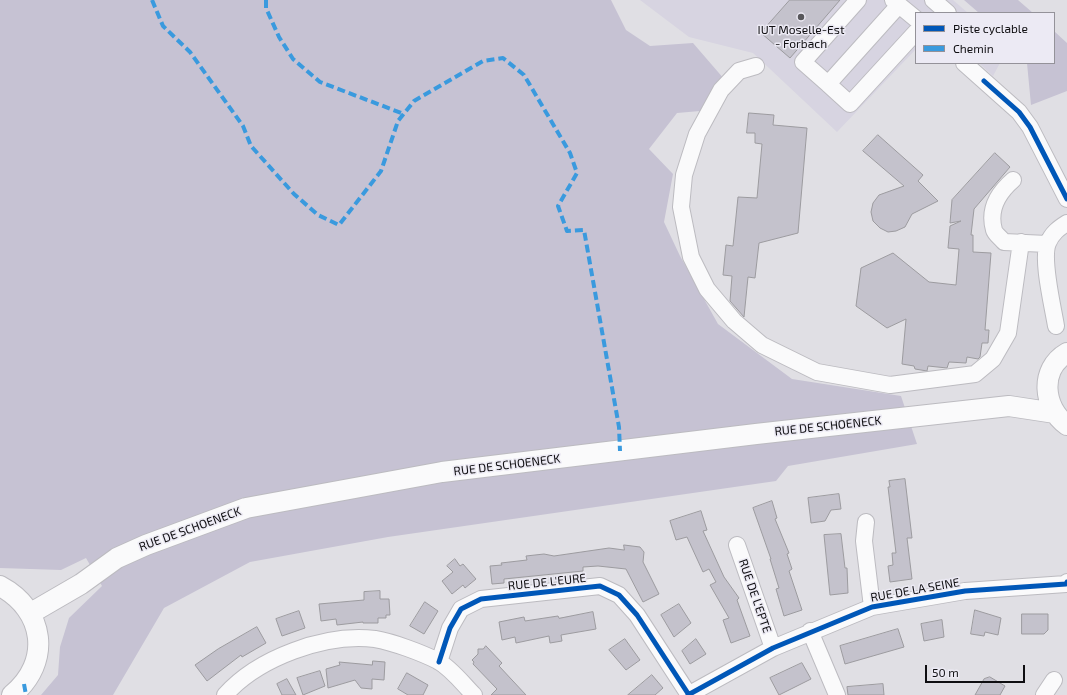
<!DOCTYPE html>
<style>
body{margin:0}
#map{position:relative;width:1067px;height:695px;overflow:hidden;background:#e0dfe4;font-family:"Exo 2",sans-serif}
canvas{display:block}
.legend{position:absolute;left:915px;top:12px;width:140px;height:52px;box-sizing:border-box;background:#eceaf4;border:1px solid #949299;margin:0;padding:5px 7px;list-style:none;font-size:12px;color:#0f0e11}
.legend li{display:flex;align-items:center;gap:8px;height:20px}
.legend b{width:20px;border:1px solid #949299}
.scale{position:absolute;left:925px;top:665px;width:100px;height:18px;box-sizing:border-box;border:2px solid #0f0e11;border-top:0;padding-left:5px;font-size:12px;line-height:14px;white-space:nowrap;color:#0f0e11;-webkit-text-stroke:3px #eceaf4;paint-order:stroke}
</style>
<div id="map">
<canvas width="1067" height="695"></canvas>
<ul class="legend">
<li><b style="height:5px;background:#0057b8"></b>Piste cyclable</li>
<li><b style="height:5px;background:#3a9ade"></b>Chemin</li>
</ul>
<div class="scale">50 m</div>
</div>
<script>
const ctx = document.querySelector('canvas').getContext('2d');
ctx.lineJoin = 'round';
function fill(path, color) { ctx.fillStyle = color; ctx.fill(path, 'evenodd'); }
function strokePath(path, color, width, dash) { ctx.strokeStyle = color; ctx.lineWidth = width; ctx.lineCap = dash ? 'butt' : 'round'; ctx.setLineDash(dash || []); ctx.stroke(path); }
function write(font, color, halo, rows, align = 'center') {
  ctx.font = font + ' "Exo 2",sans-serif'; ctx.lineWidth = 3; ctx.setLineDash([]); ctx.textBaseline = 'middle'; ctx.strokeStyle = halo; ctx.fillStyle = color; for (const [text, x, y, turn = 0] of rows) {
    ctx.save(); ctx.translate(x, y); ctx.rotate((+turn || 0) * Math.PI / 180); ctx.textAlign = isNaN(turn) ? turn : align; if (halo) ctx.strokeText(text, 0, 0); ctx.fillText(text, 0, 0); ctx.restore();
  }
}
const built = new Path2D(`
 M640,0H953L968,13H916V49L837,132L753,53L689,37Z
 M979,63H1000L993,76Z`);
const green = new Path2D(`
 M0,0H611L626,30L650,46L693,43L731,87L700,111L677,113L649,149L673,174L664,222L680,256L718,324L792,379L901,396L917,444L788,466L776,481L388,537L250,562L164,608L113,695H41L58,675L60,647L69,618L102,586L86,558L61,570L0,568Z
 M964,0H1018L1033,13H979Z
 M1054,31L1067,43V91L1031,105L1027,63H1054Z`);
const building = new Path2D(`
 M790,0H840L790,58L761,33Z
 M749,113L774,115L773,125L807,128L798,233L759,243L755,278L748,277L744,317L730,301L732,276L723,275L726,245L733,246L738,197L757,198L762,144L755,143V133H747Z
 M878,135L923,175L918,181L938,201L912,214L905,227L896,231L888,232L880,228L873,221L871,212L873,203L879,195L904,186L863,151Z
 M995,153L1010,167L974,209L971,235H973V252L991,253L985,330H989L988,343H982L980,357L978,359L967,357L966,363L949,362L947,368L928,366L927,371L915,369L914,366L902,364L906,319L887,328L856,306L861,268L893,253L929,282L956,285L959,249L948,248L950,226L961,221L950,223L952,200Z
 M905,479L912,538H907L912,579L890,582L888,566L893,565L892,553H896L888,487H890L889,481Z
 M839,494L841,509L831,510L825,521L811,523L808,498Z
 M772,501L777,518L775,519L789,553L787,554L792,569L789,571L802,610L784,616L776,589L779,588L770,559H771L753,508Z
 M701,511L707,530L703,531L724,577L739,598L737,600L750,636L731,643L723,620L729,618L710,585L716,582L709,569L703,572L687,537L676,540L670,521Z
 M841,534L845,568H847L848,593L830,595L824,535Z
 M624,545L640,547L644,552L643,562L659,594L643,602L626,569L598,566L583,567V571L504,579V583L492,584L490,566L502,565L501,563L527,560L526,556L544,554L554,556L609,548L624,550Z
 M455,559L460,566L463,564L476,579L465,588L463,585L452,594L442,581L453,572L447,566Z
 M380,591V599H389L390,615H386V618H378V623H363V622L337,625L336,619L321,621L319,604L364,600V592Z
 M425,602L438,611L424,634L410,626Z
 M679,604L691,623L674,637L661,615Z
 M975,610L1001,618L998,635L985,632L984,636L971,634Z
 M299,611L305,628L282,636L276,619Z
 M593,612L596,629L561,635L562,641L550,643L549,636L516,643L515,637L502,640L499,622L524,617L525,621L558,616L559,618Z
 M1022,614H1048V630L1044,634H1022Z
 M942,620L944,637L924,641L921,624Z
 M257,627L266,643L242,657L241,655L207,681L195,665L218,649Z
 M898,629L904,647L845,664L840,646Z
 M625,639L640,660L626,670L609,650Z
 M696,639L706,654L690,664L682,651Z
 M486,646L502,663L499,666L526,695H491L497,689L473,664L474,662L472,660L478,654V649H483Z
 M373,661L385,662L384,680L372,679V689L361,688L355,680L328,688L326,669L340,665L339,662L372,665Z
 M802,663L811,679L779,695L770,678Z
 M320,671L325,686L303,695L297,678Z
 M407,673L428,685L423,695H408L398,689Z
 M652,675L663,688L655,695H628Z
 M990,677L1005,686L1000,695H975L984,679Z
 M287,679L296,695H282L277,684Z
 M883,684L884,695H848L847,687Z`);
const minor = new Path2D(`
 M858,0L803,62L828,84L899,5
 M893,0L916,19
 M933,0L948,13
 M964,63L1019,112L1030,127L1067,199
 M756,66L739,71L721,90L697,134L684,175L681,207L691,257L707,289L734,321L762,345L817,372L890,385L975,374L993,359L1008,333L1021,242
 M828,84L850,104L916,32
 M1013,180C998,193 988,209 994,230C995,234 1001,238 1004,242L1047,244
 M1056,326C1053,307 1041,259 1048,243C1052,233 1059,228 1067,223
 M866,522L864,541L872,607
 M737,545L773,648
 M810,631L837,695
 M439,662L450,628L461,609L481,599L600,586L619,595L637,615L689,695
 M225,695C258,658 325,633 375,639C393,642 422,653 438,661C452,669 463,684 474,695
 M688,695L773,648L872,607L965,591L1066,584L1067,582
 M1044,695L1054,680`);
const major = new Path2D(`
 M1067,353C1039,369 1043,408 1067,425
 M0,586C45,610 52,662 12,695
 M31,613L81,584L117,558L146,545L246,508L442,472L756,434L1009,406L1055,413`);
const quiet = new Path2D(`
 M152,0L163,26L190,52L243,126L251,146L294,194L318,215L339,225L381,171L398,121L414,101L483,61L503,58L524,75L570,153L577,173L558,206L567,231L584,230L619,427L620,451
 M266,0V8L279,37L293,59L320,82L404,114
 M24,684L26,695`);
const cycleway = new Path2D(`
 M984,81L1019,112L1030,127L1067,199
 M439,662L450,628L461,609L481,599L600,586L619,595L637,615L689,695
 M688,695L773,648L872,607L965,591L1066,584L1067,582`);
const markers = [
 [801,17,4,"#58575b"]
];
const poiNames = [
 ["IUT Moselle-Est",801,30],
 ["- Forbach",801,44]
];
const streetNames = [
 ["RUE DE SCHOENECK",828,426,-6],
 ["RUE DE SCHOENECK",507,465,-7],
 ["RUE DE SCHOENECK",190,529,-20],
 ["RUE DE L'EURE",547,582,-6],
 ["RUE DE LA SEINE",915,590,-10],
 ["RUE DE L'EPTE",755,596,71]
];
fill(built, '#d7d4e1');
fill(green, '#c6c2d3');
fill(building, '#c4c2cc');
strokePath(building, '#9c9b9f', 1);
strokePath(minor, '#bcbbc0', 18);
strokePath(major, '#bcbbc0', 22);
strokePath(minor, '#fafafb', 16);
strokePath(major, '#fafafb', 20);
strokePath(quiet, '#3a9ade', 4, [8, 4]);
strokePath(cycleway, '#0057b8', 5);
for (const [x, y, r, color] of markers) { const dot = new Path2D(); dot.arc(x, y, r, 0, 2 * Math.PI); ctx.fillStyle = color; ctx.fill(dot); strokePath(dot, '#eceaf4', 1.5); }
write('12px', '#0f0e11', '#eceaf4', poiNames);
write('12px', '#0f0e11', '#eceaf4', streetNames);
</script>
